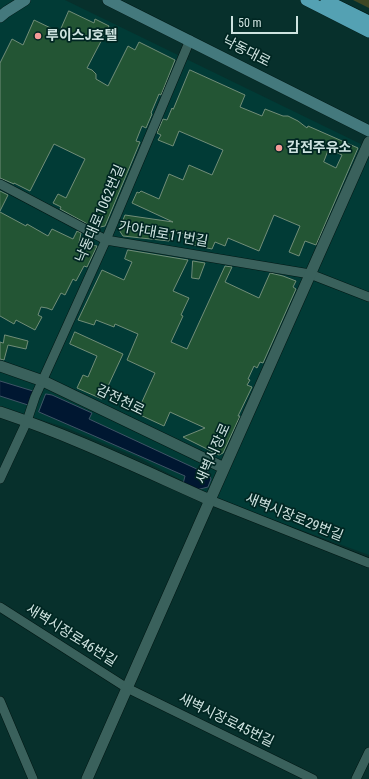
<!DOCTYPE html>
<meta charset="utf-8">
<style>
body{margin:0}
#map{position:relative;width:369px;height:779px;overflow:hidden;background:#07302c;font-family:"Roboto Condensed",sans-serif}
canvas{display:block}
.scale{position:absolute;left:231px;top:16px;width:67px;height:18px;box-sizing:border-box;border:2px solid #cee3e0;border-top:0;padding-left:5px;font-size:12px;line-height:14px;white-space:nowrap;color:#cee3e0;-webkit-text-stroke:3px #002622;paint-order:stroke}
</style>
<div id="map">
<canvas width="369" height="779"></canvas>
<div class="scale">50 m</div>
</div>
<script>
const ctx = document.querySelector('canvas').getContext('2d');
ctx.lineJoin = 'round';
function fill(path, color) { ctx.fillStyle = color; ctx.fill(path, 'evenodd'); }
function strokePath(path, color, width, dash) { ctx.strokeStyle = color; ctx.lineWidth = width; ctx.lineCap = dash ? 'butt' : 'round'; ctx.setLineDash(dash || []); ctx.stroke(path); }
function write(font, color, halo, rows, align = 'center') {
  ctx.font = font + ' "Roboto Condensed","Noto Sans KR",sans-serif'; ctx.lineWidth = 3.5; ctx.setLineDash([]); ctx.textBaseline = 'middle'; ctx.strokeStyle = halo; ctx.fillStyle = color; for (const [text, x, y, turn = 0] of rows) {
    ctx.save(); ctx.translate(x, y); ctx.rotate((+turn || 0) * Math.PI / 180); ctx.textAlign = isNaN(turn) ? turn : align; if (halo) ctx.strokeText(text, 0, 0); ctx.fillText(text, 0, 0); ctx.restore();
  }
}
const built = new Path2D(`
 M0,0H65L369,148V555L219,500L139,458L64,427L0,407Z`);
const green = new Path2D(`
 M353,0H369V8Z`);
const water = new Path2D(`
 M0,381L33,391L28,405L0,396Z
 M46,394L52,395L92,413L89,419L201,471L205,465L211,479L208,487L196,490L183,484L185,476L92,435L39,412Z`);
const building = new Path2D(`
 M69,11L94,23L95,19L109,26L87,68L92,70L96,74V79L108,86L128,46L135,50L139,42L175,60L161,95L159,94L151,113L152,114L146,128L142,126L136,141L140,142L105,226L95,228L60,209L61,207L53,203L58,194L66,198L85,159L54,144L30,191L14,183V184L0,178V63L12,39L23,45L34,20L59,32Z
 M190,70L245,95L240,107L262,116L265,109L283,116H288L298,121L307,128L308,126L358,148L316,245L305,241L299,256L289,252L300,226L274,215L259,251L228,238L225,246L215,242L212,249L193,245L194,238L174,230L169,241L123,236L119,230L125,215L173,222L132,203L137,192L139,193L141,191L159,199L169,174L183,180L189,165L212,175L223,150L179,131L173,146L158,140L161,135L157,133L163,119L167,120L172,108L173,109ZM329,149L342,155L336,168L324,162Z
 M0,191L8,195L0,211Z
 M0,212L26,226L27,224L48,236L52,229L73,239L77,231L81,233L79,243L97,246L87,267L84,266L76,281L73,279L65,295L61,293L52,310L47,308L41,307L38,315L42,317L35,330L16,320L14,324L0,316Z
 M128,250L188,260L173,291L189,298L181,315L183,316L171,342L187,349L225,266L232,267L225,282L259,298L270,273L283,276L296,281L293,287L296,289L263,363L260,362L257,368L254,366L248,379L250,380L247,385L252,387L238,416H240L223,453L219,455L183,437L205,428L170,412L164,426L138,414L142,405L141,404L155,373L127,360L138,334L115,324L114,327L96,320L94,325L78,320L102,270L124,280L132,262L125,259Z
 M193,261L205,263L199,279L192,278Z
 M75,332L123,354L102,399L77,388L83,375L88,377L97,356L70,344Z
 M5,335L28,341L26,349L8,345L4,360L0,359V342L3,343Z`);
const minor = new Path2D(`
 M0,184L106,240L310,274L369,297
 M0,479L27,421L35,397L106,240L190,40
 M210,500L369,563
 M0,607L127,688L313,779
 M0,701L33,779
 M356,779L369,752`);
const tertiary = new Path2D(`
 M0,366L43,381L224,468
 M0,412C72,436 140,469 210,500
 M87,779L210,500L369,142`);
const secondary = new Path2D(`
 M108,0L369,131
 M0,17L6,12L25,0`);
const trunk = new Path2D(`
 M306,0L369,32
 M326,0L369,21`);
const markers = [
 [38,36,4,"#f59b97"],
 [279,148,4,"#f59b97"]
];
const poiNames = [
 ["루이스J호텔",46,36],
 ["감전주유소",287,148]
];
const streetNames = [
 ["낙동대로",246,52,27],
 ["낙동대로1062번길",101,214,-67],
 ["가야대로11번길",163,235,10],
 ["감전천로",120,401,26],
 ["새벽시장로",214,454,-66],
 ["새벽시장로29번길",294,518,22],
 ["새벽시장로46번길",71,636,32],
 ["새벽시장로45번길",226,721,26]
];
fill(built, '#013b36');
fill(green, '#3e4624');
fill(water, '#001731');
strokePath(water, '#3e5466', 1);
fill(building, '#235534');
strokePath(building, '#718d78', 1);
strokePath(minor, '#001714', 10);
strokePath(tertiary, '#001714', 12);
strokePath(secondary, '#001714', 12);
strokePath(trunk, '#001714', 12);
strokePath(minor, '#3a615c', 9);
strokePath(tertiary, '#3a615c', 11);
strokePath(secondary, '#44797d', 11);
strokePath(trunk, '#54a1b3', 11);
for (const [x, y, r, color] of markers) { const dot = new Path2D(); dot.arc(x, y, r, 0, 2 * Math.PI); ctx.fillStyle = color; ctx.fill(dot); strokePath(dot, '#002622', 1.5); }
write('bold 14px', '#cee3e0', '#002622', poiNames, 'left');
write('14px', '#cee3e0', '#002622', streetNames);
</script>
